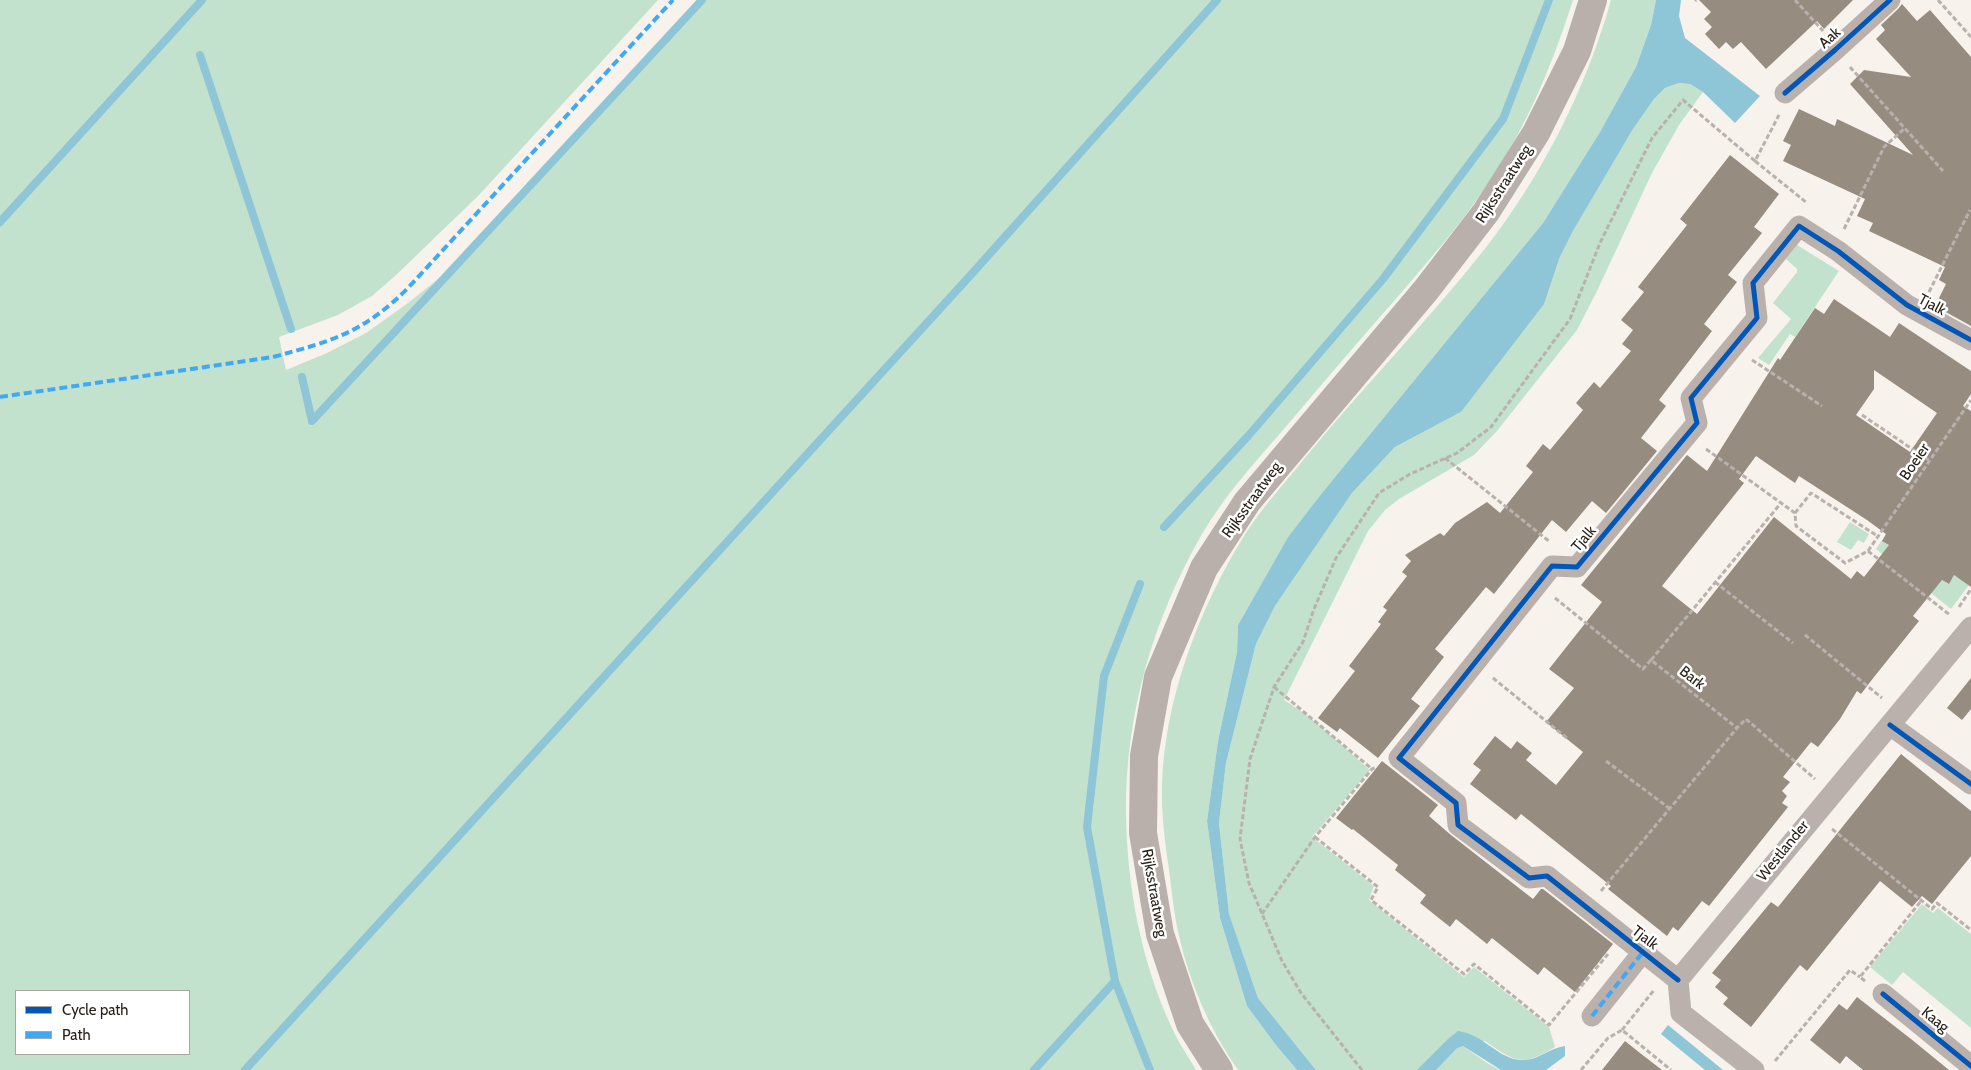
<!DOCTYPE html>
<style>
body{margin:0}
#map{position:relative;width:1971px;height:1070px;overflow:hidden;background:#f7f2ec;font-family:Cabin,sans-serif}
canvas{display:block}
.legend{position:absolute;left:15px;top:990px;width:175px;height:65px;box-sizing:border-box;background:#fff;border:1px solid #a9a6a2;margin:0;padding:6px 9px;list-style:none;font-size:15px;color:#292017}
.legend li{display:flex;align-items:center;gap:10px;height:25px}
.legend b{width:25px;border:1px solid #a9a6a2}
</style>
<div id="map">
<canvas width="1971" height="1070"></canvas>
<ul class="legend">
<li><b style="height:6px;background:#0057b8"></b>Cycle path</li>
<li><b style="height:6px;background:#3fa9f5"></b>Path</li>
</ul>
</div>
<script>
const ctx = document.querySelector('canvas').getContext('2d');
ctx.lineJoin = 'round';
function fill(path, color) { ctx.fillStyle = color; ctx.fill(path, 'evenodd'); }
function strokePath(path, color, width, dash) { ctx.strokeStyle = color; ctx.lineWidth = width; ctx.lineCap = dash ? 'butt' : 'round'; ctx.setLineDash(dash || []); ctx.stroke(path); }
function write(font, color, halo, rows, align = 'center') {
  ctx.font = font + ' Cabin,sans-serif'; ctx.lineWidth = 5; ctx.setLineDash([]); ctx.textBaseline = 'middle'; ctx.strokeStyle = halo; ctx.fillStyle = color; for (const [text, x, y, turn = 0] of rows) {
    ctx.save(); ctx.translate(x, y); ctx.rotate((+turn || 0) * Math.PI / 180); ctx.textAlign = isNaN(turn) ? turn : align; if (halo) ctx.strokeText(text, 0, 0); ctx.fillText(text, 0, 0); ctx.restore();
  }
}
const green = new Path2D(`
 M0,0H658L479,195L395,276L372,296L338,315L279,337L286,370L327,353L366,333L408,303L468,255L697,0H1573C1552,66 1525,131 1485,188C1460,225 1430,259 1401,293C1363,336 1326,379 1289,423C1259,458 1226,493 1202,534C1153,619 1125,715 1126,814C1127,886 1141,962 1172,1028C1178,1042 1188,1056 1196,1070H0ZM16,991H189V1054H16Z
 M1611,0H1656L1651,25L1636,67L1600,132L1543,223L1322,493L1288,537L1238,625L1237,652L1218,741L1207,821L1220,918L1247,1006L1275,1044L1297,1070H1238C1210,1030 1190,984 1179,936C1174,915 1172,892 1169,870C1165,842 1161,812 1162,784C1165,698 1199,609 1244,536C1261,509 1284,484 1304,459C1362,388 1427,322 1484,250C1542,176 1586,89 1611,0Z
 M1679,83L1690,84L1703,92L1679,125L1652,173L1597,291L1577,330L1497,431L1474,455L1399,499L1385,510L1368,531L1284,700C1316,719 1342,746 1370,770L1312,837L1374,886L1369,900L1464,977L1474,967L1549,1027L1555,1047C1522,1067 1515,1062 1485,1041L1463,1046L1487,1063L1500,1070H1316L1258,998L1229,915L1219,823L1226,763L1256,644L1275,606L1352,493L1395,447L1461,412L1559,259L1573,231L1633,129L1654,99L1665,88Z
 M1797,245L1839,271L1795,337L1790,334L1769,365L1758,358L1791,319L1773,303L1797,272V269L1786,259Z
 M1850,522L1869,534L1864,543L1858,540L1851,550L1837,542Z
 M1882,540L1948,584L1954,575L1969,585L1951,609L1876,549Z
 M1922,904L1933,913L1938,908L1971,934V1028L1903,972L1892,985L1870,967Z`);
const water = new Path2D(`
 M1656,0H1681L1679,16L1685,38L1760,96L1735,123L1703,92L1690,84L1679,83L1665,88L1654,99L1633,129L1573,231L1559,259L1544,304L1461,412L1395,447L1352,493L1275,606L1256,644L1226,763L1219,823L1229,914L1258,998L1316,1070H1297L1275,1044L1247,1006L1220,918L1207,821L1218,741L1237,652L1238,625L1288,537L1322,493L1543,223L1600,132L1636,67L1651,25Z
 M1668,1025L1723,1070H1705L1661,1034Z
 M1458,1031C1485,1035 1498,1059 1521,1060C1538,1061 1549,1048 1565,1046V1056L1546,1070H1501L1463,1046L1457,1048L1436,1070H1417L1448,1039Z`);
const stream = new Path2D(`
 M200,55L291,329
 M0,222L202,0
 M302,377L312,421L702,0
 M1164,527L1249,435L1383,279L1503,119L1549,0
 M1140,584L1104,676L1087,827L1115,981L1150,1070
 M245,1070L968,278L1217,0
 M1034,1070L1115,981`);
const building = new Path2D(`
 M1699,0H1853L1824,29L1817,21L1766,69L1741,42L1733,49L1726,42L1719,49L1705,34L1712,27L1704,19L1711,12Z
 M1902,4L1917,21L1930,10L1971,57V326L1935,306L1946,284L1939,280L1945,267L1869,231L1873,223L1857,216L1865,199L1783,161L1791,145L1783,141L1799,109L1835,126L1837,119L1913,155L1850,84L1864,70L1911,77L1876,39L1885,30L1881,25L1898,9Z
 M1730,155L1779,194L1754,227L1762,233L1728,275L1737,282L1704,324L1712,331L1659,400L1666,406L1641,438L1657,451L1606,513L1592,501L1566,532L1552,520L1494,594L1486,587L1435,649L1444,657L1411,699L1420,706L1378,758L1340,728L1337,732L1318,718L1355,671L1349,666L1381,624L1378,622L1387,610L1383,607L1407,576L1402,572L1411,561L1405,555L1440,533L1444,536L1455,523L1487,502L1500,513L1533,472L1526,466L1543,444L1550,450L1583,410L1576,403L1594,382L1600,388L1631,351L1622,344L1633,330L1621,320L1644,292L1638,287L1687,225L1680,219Z
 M1834,299L1890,337L1899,323L1971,371V394L1963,406L1971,411V587L1954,575L1949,584L1942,580L1913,616L1919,621L1874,677L1861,694L1857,691L1840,719L1818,747L1811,742L1783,777L1790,782L1782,791L1787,796L1782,803L1788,807L1709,906L1702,901L1678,931L1673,927L1667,936L1608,889L1611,886L1521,814L1516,820L1470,784L1481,770L1473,764L1495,736L1511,749L1517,741L1532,753L1526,760L1556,785L1583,752L1546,722L1574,688L1549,669L1602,602L1581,585L1687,455L1707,471L1778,358L1780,360L1815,308L1824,314ZM1874,370L1937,413L1910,452L1856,415L1874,389ZM1756,456L1795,483L1799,476L1867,520L1886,534L1882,541L1889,545L1864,577L1857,571L1851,579L1774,517L1697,614L1662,586L1744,483L1739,479Z
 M1971,678V709L1962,720L1947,708Z
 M1901,754L1971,811V856L1932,904L1922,896L1912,907L1880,881L1807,971L1800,965L1751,1027L1723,1004L1728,998L1715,987L1721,980L1712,973L1771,902L1778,907Z
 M1382,761L1438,805L1429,816L1451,835L1533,899L1541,889H1543L1613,944L1575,992L1544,967L1538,975L1492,938L1487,944L1456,919L1450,927L1420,903L1426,895L1395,870L1398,865L1353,829L1352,830L1336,818Z
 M1857,997L1911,1039L1949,1070H1863L1846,1056L1840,1064L1810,1040L1839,1004L1847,1010Z
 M1625,1041L1640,1053L1662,1070H1602Z`);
const path = new Path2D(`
 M1795,0L1823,31
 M1938,0L1971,37
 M1695,1L1696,0
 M1850,67L1943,171
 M1755,161L1807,203
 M1844,229L1884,147L1905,128
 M1929,292L1970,210
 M1752,360L1822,406
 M1862,415L1930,461
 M1706,449L1795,513L1796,526L1845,563L1868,551L1950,615
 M1445,458L1550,542
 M1795,513L1811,493L1879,537
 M1868,551L1971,400
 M1715,582L1793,643
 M1555,598L1643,669L1651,660L1737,728L1746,719L1815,779
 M1959,607L1971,589
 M1805,635L1882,698
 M1651,660L1781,503
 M1493,678L1568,739
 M1274,687L1372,769
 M1606,761L1669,808
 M1832,829L1932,909L1937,903L1971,930
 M1315,837L1378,887L1371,900L1464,974L1474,964L1549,1025L1608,954
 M1601,891L1737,728
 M1262,914L1315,837L1372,769L1377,767
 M1865,981L1860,977L1921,901
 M1622,1030L1654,990
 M1775,1061L1850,970L1860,977
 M1362,1070L1301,993L1282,961L1249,883L1240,839L1250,759L1274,687L1303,642L1314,609L1336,558L1379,493L1410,474L1457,453L1491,427L1570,319L1600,243L1652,138L1683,100L1755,161L1779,115
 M1581,1070L1608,1038L1622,1030L1671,1070`);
const minor = new Path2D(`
 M1785,93L1835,50L1890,0
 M1890,725L1971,784
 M1678,980L1547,876L1529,878L1458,825L1456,803L1399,758L1552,566L1577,567L1697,423L1691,398L1757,318L1753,283L1799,226L1838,251L1907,305L1971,340
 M1883,994L1971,1066
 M1592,1016L1643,952
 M1754,1070L1681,1013L1678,980L1971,627`);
const secondary = new Path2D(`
 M1219,1070L1190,1024L1160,934L1143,833L1144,756L1158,677L1204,568L1247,502L1426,290L1486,212L1536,133L1577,51L1593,0`);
const quiet = new Path2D(`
 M0,397L273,357C332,341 363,333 408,288L673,0
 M1592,1016L1643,952`);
const cycleway = new Path2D(`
 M1785,93L1835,50L1890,0
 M1890,725L1971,784
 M1678,980L1547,876L1529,878L1458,825L1456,803L1399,758L1552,566L1577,567L1697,423L1691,398L1757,318L1753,283L1799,226L1838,251L1907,305L1971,340
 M1883,994L1971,1066`);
const streetNames = [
 ["Aak",1830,38,-42],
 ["Rijksstraatweg",1504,184,-57],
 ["Tjalk",1932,305,28],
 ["Boeier",1915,462,-56],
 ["Rijksstraatweg",1252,500,-54],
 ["Tjalk",1584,539,-50],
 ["Bark",1692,678,38],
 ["Westlander",1783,851,-51],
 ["Rijksstraatweg",1154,893,80],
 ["Tjalk",1645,938,38],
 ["Kaag",1935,1020,39]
];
fill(green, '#c3e2cd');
fill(water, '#8fc6d7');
strokePath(stream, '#8fc6d7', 8);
fill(building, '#968c7f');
strokePath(path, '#b9b1ae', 3, [5, 2.5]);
strokePath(minor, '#bab1ad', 21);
strokePath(secondary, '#b9b0ab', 28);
strokePath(quiet, '#3fa9f5', 4, [8, 4]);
strokePath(cycleway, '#0057b8', 5);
write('15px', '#292017', '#fff', streetNames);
</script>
